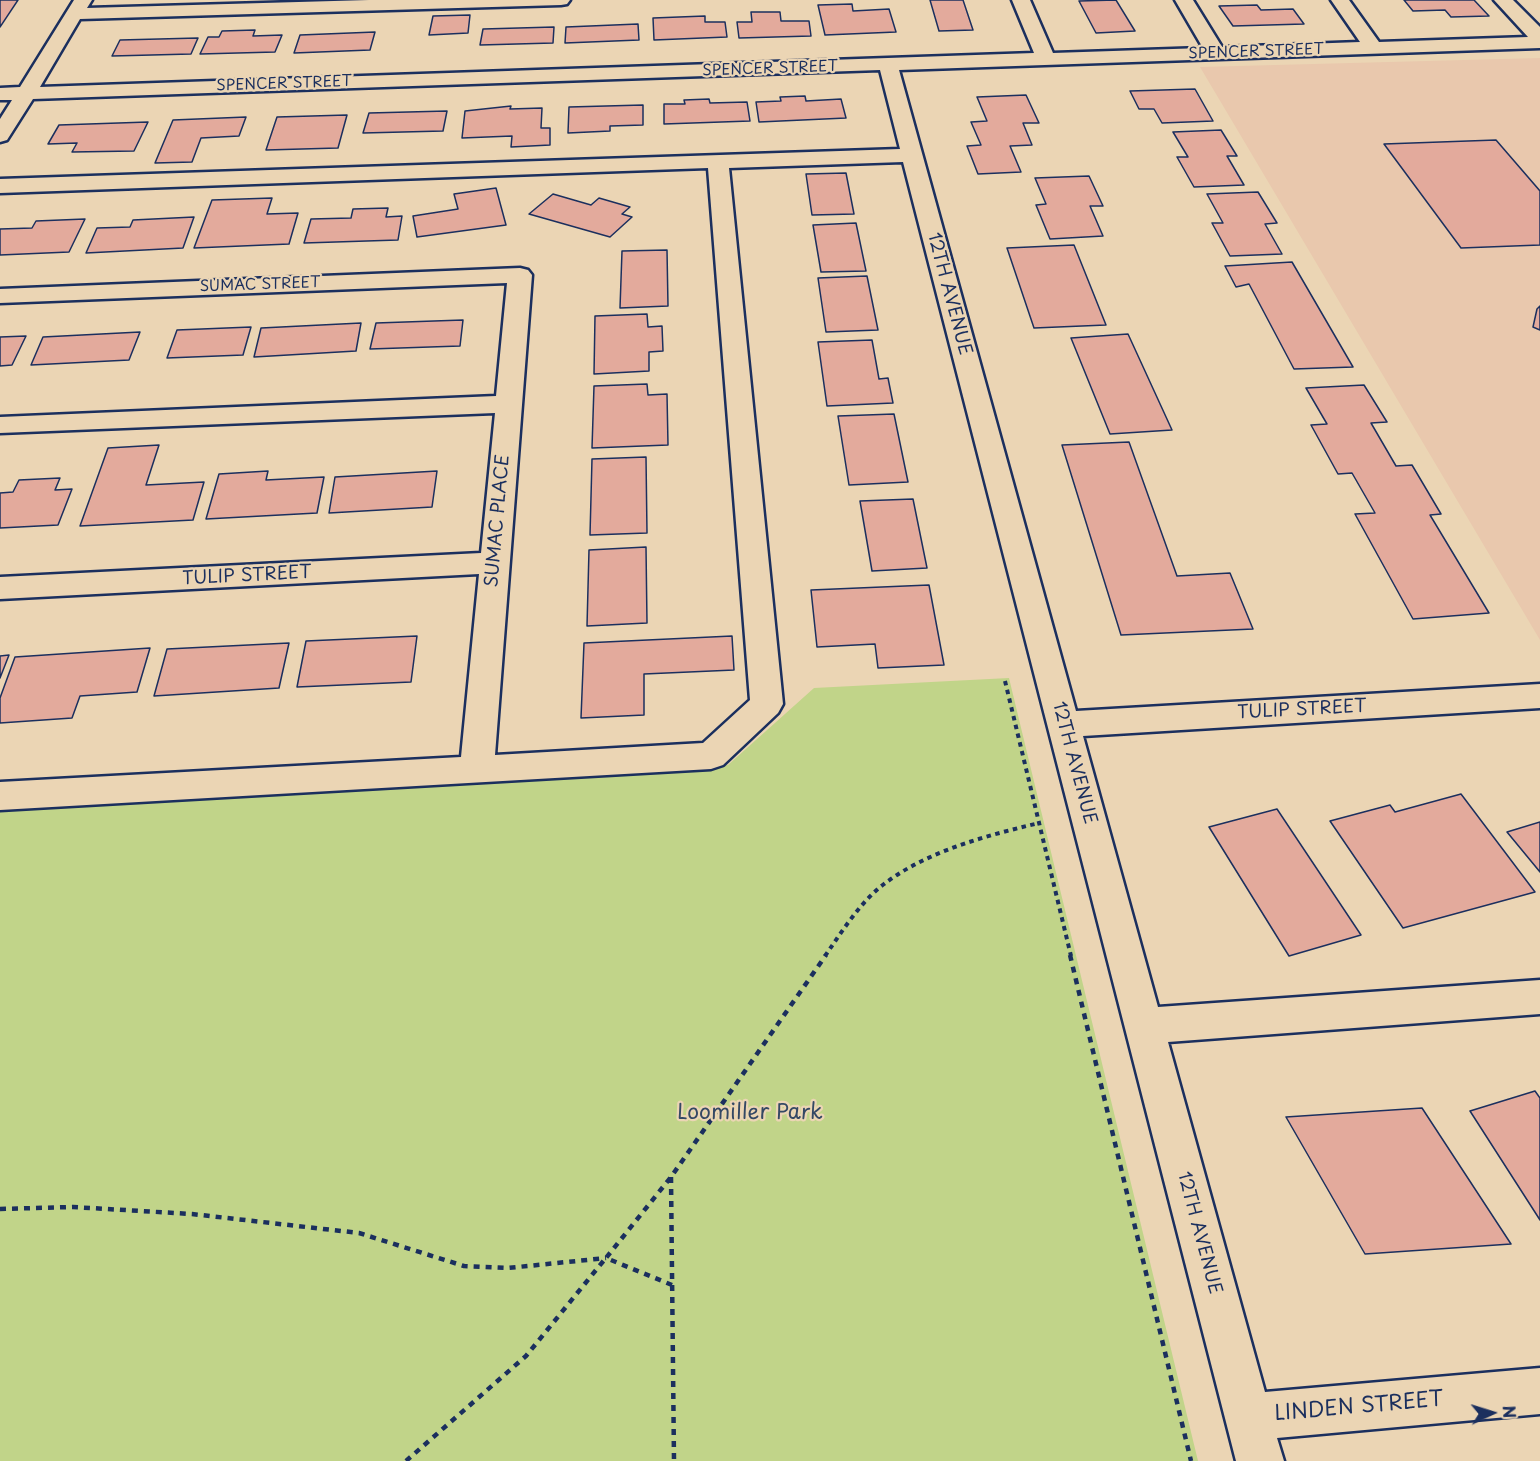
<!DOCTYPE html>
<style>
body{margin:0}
#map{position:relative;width:1540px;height:1461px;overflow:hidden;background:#ebd5b4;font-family:"Playpen Sans",sans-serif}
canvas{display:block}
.north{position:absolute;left:1462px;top:1383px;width:60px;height:60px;-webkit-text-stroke:4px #ebd5b4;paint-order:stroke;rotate:86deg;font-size:16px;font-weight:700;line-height:24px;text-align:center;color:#1b2f5e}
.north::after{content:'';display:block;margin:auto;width:21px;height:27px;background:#1b2f5e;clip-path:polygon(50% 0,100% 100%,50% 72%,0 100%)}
</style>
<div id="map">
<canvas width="1540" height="1461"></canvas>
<div class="north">N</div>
</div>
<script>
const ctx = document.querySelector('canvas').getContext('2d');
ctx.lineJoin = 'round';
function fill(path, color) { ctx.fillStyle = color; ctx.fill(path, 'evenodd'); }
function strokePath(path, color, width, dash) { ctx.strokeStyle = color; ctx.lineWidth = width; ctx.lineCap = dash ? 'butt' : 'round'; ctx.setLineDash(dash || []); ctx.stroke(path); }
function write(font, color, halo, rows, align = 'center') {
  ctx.font = font + ' "Playpen Sans",sans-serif'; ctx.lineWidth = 4.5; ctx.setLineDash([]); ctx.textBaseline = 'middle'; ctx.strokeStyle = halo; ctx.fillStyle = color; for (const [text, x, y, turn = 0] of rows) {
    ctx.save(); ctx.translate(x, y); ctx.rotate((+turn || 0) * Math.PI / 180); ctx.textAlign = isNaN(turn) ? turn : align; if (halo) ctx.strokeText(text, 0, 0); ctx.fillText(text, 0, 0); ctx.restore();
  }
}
const built = new Path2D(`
 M1540,58V640L1200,67Z`);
const green = new Path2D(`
 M1009,678L1198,1461H0V810L728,765L814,688Z`);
const building = new Path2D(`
 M0,0H18L0,27Z
 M930,0H963L973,30L939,31Z
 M1116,0L1135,31L1096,33L1079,1Z
 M1404,0H1474L1489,16L1451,17L1445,10L1413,11Z
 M852,4L853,11L889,9L896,32L825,35L818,5Z
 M1257,5L1261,10L1293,9L1304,24L1233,26L1219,6Z
 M751,12H780L781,21H809L811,36L739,38L737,22H752Z
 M470,15L468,33L429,35L433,16Z
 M705,16V22H725L727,37L654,40L653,18Z
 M638,24L639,40L565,43L566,27Z
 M554,27L553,43L480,45L483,29Z
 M255,30L253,36L282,35L275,52L200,54L208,37H219L222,31Z
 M375,32L370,50L294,53L300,35Z
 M198,38L191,54L112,56L120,40Z
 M1195,89L1213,121L1162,123L1154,109H1139L1130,91Z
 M1026,95L1039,123H1023L1032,145L1010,146L1021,172L978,174L967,146L981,145L971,122L987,121L977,97Z
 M805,96L806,101L841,99L846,118L759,122L756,102L781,101L780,97Z
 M709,99L710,103L747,102L750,121L664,124V104H685L684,100Z
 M643,105V125L610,126V131L568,133L569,107Z
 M511,106L510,109L542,108L541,128H550V145L511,147L512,136L462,138L465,111Z
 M447,111L443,131L363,133L369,113Z
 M347,115L338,148L266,150L277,117Z
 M246,117L239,136L201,138L192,162L155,163L173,120Z
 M148,122L134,151L72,152L77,143L48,144L59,125Z
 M1221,130L1237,156H1227L1244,185L1194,187L1177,157H1188L1173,132Z
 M1496,140L1540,191V245L1461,248L1384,144Z
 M846,173L854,214L812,215L806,174Z
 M1089,176L1103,206H1090L1103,236L1050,239L1036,205L1046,204L1035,178Z
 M496,188L506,225L417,237L413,216L458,209L454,194Z
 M1258,192L1277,223L1265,224L1282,254L1230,256L1212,223H1223L1207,194Z
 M553,194L591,205L599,198L630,207L622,214L632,217L610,237L529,214Z
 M272,198L267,214L298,213L289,244L194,248L212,200Z
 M388,208L386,217L402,216L398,240L304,243L311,219L351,218L353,209Z
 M194,217L183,248L86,253L97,228L130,227L133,220Z
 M85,219L69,252L0,255V229L32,228L36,221Z
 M856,223L866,271L821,272L813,225Z
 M1074,245L1106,325L1034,328L1007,248Z
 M667,250L668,306L620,308L622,251Z
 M1292,262L1353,367L1294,369L1249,284L1236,287L1225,266Z
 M867,276L878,330L826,332L818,278Z
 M1540,306V330L1533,327L1537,309Z
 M647,314L648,327L662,326L663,351L649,352V371L594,374L595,316Z
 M463,320L460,346L370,349L376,323Z
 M361,323L356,351L254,357L261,328Z
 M251,327L243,355L167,358L177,330Z
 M140,332L129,360L31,365L43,337Z
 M1128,334L1172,430L1110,434L1071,338Z
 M26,336L12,365L0,366V337Z
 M872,340L879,379L888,378L893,403L827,406L818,342Z
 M647,384L648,395L667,394L668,445L592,448L594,386Z
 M1364,385L1387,422L1371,423L1396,466L1412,465L1441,514L1430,515L1489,613L1413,619L1355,514L1375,513L1352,473L1338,474L1311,425L1327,424L1306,388Z
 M894,414L908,482L849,485L838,416Z
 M1129,442L1177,576L1230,573L1253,629L1121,635L1062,445Z
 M159,445L146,485L204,482L193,520L80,526L108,448Z
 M646,457L647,533L590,535L592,459Z
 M268,471L266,480L324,477L317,513L206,519L219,474Z
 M437,471L432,507L329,513L335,477Z
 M60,478L55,490L72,489L58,525L0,528V493L13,492L19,480Z
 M913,499L927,568L872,571L860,501Z
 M646,547L647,623L587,626L589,550Z
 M929,585L944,665L878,668L875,644L817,647L811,590Z
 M417,636L411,682L297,687L306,641Z
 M732,636L734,670L644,674V715L581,718L584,643Z
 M289,643L279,688L154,696L167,649Z
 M150,648L137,692L80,696L72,718L0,723V698L15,657Z
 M9,655L0,678V656Z
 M1461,794L1535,892L1403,928L1330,821L1390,805L1395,812Z
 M1277,809L1361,935L1289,956L1209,827Z
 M1540,822V872L1507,832Z
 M1535,1091L1540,1098V1220L1470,1111Z
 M1422,1108L1511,1244L1365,1254L1286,1117Z`);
const pathFar1 = new Path2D(`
 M1005,681L1071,956
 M825,956C841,933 857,907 879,888C923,852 985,836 1039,823`);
const path = new Path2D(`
 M1070,955L1191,1461
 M671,1177L674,1461
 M0,1209L73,1207L192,1214L359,1233L464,1266L508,1268L606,1258
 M672,1285L606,1258L671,1177L826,955
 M406,1461L526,1356L605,1259`);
const minor = new Path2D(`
 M74,0H92L87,8L369,0H570L567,4L561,5L80,19L40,87L1034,53L1012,0H1030L1053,53L1203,48L1175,0H1193L1222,47L1360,42L1331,0H1349L1379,42L1528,37L1494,0H1513L1540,27V48L899,70L1076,711L1540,684V708L1083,736L1158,1007L1540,980V1014L1168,1042L1265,1392L1540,1368V1414L1277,1438L1284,1461H1236L903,162L729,168L783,704L778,713L723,765L711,769L0,810V782L461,757L479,574L0,599V577L481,553L495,413L0,433V417L496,396L507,283L0,303V289L520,268L528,270L532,275L495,755L703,743L750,700L708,168L0,193V179L900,149L880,70L33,99L7,140L0,142V119L12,100H0V88L20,87Z`);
const farStreetnames = [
 ["SPENCER STREET",1256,52,-2],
 ["SPENCER STREET",770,69,-2],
 ["SPENCER STREET",284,84,-2],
 ["SUMAC STREET",260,285,-2]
];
const streetNames = [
 ["12TH AVENUE",949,294,75],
 ["SUMAC PLACE",498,521,-85],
 ["TULIP STREET",247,576,-3],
 ["TULIP STREET",1302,710,-3],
 ["12TH AVENUE",1074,763,75],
 ["12TH AVENUE",1199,1233,75]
];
const nearParknames = [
 ["Loomiller Park",750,1113]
];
const nearStreetnames = [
 ["LINDEN STREET",1359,1407,-5]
];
fill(built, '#e9c8ad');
fill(green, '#c1d489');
fill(building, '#e3aa9c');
strokePath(building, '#1b2f5e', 1.5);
strokePath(minor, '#1b2f5e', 5);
strokePath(pathFar1, '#1b2f5e', 4, [4.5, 4.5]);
strokePath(path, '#1b2f5e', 4.5, [6, 6]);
fill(minor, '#ebd5b4');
write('15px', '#1b2f5e', '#ebd5b4', farStreetnames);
write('18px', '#1b2f5e', '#ebd5b4', streetNames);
write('21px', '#344864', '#ebd5b4', nearParknames);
write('21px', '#1b2f5e', '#ebd5b4', nearStreetnames);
</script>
